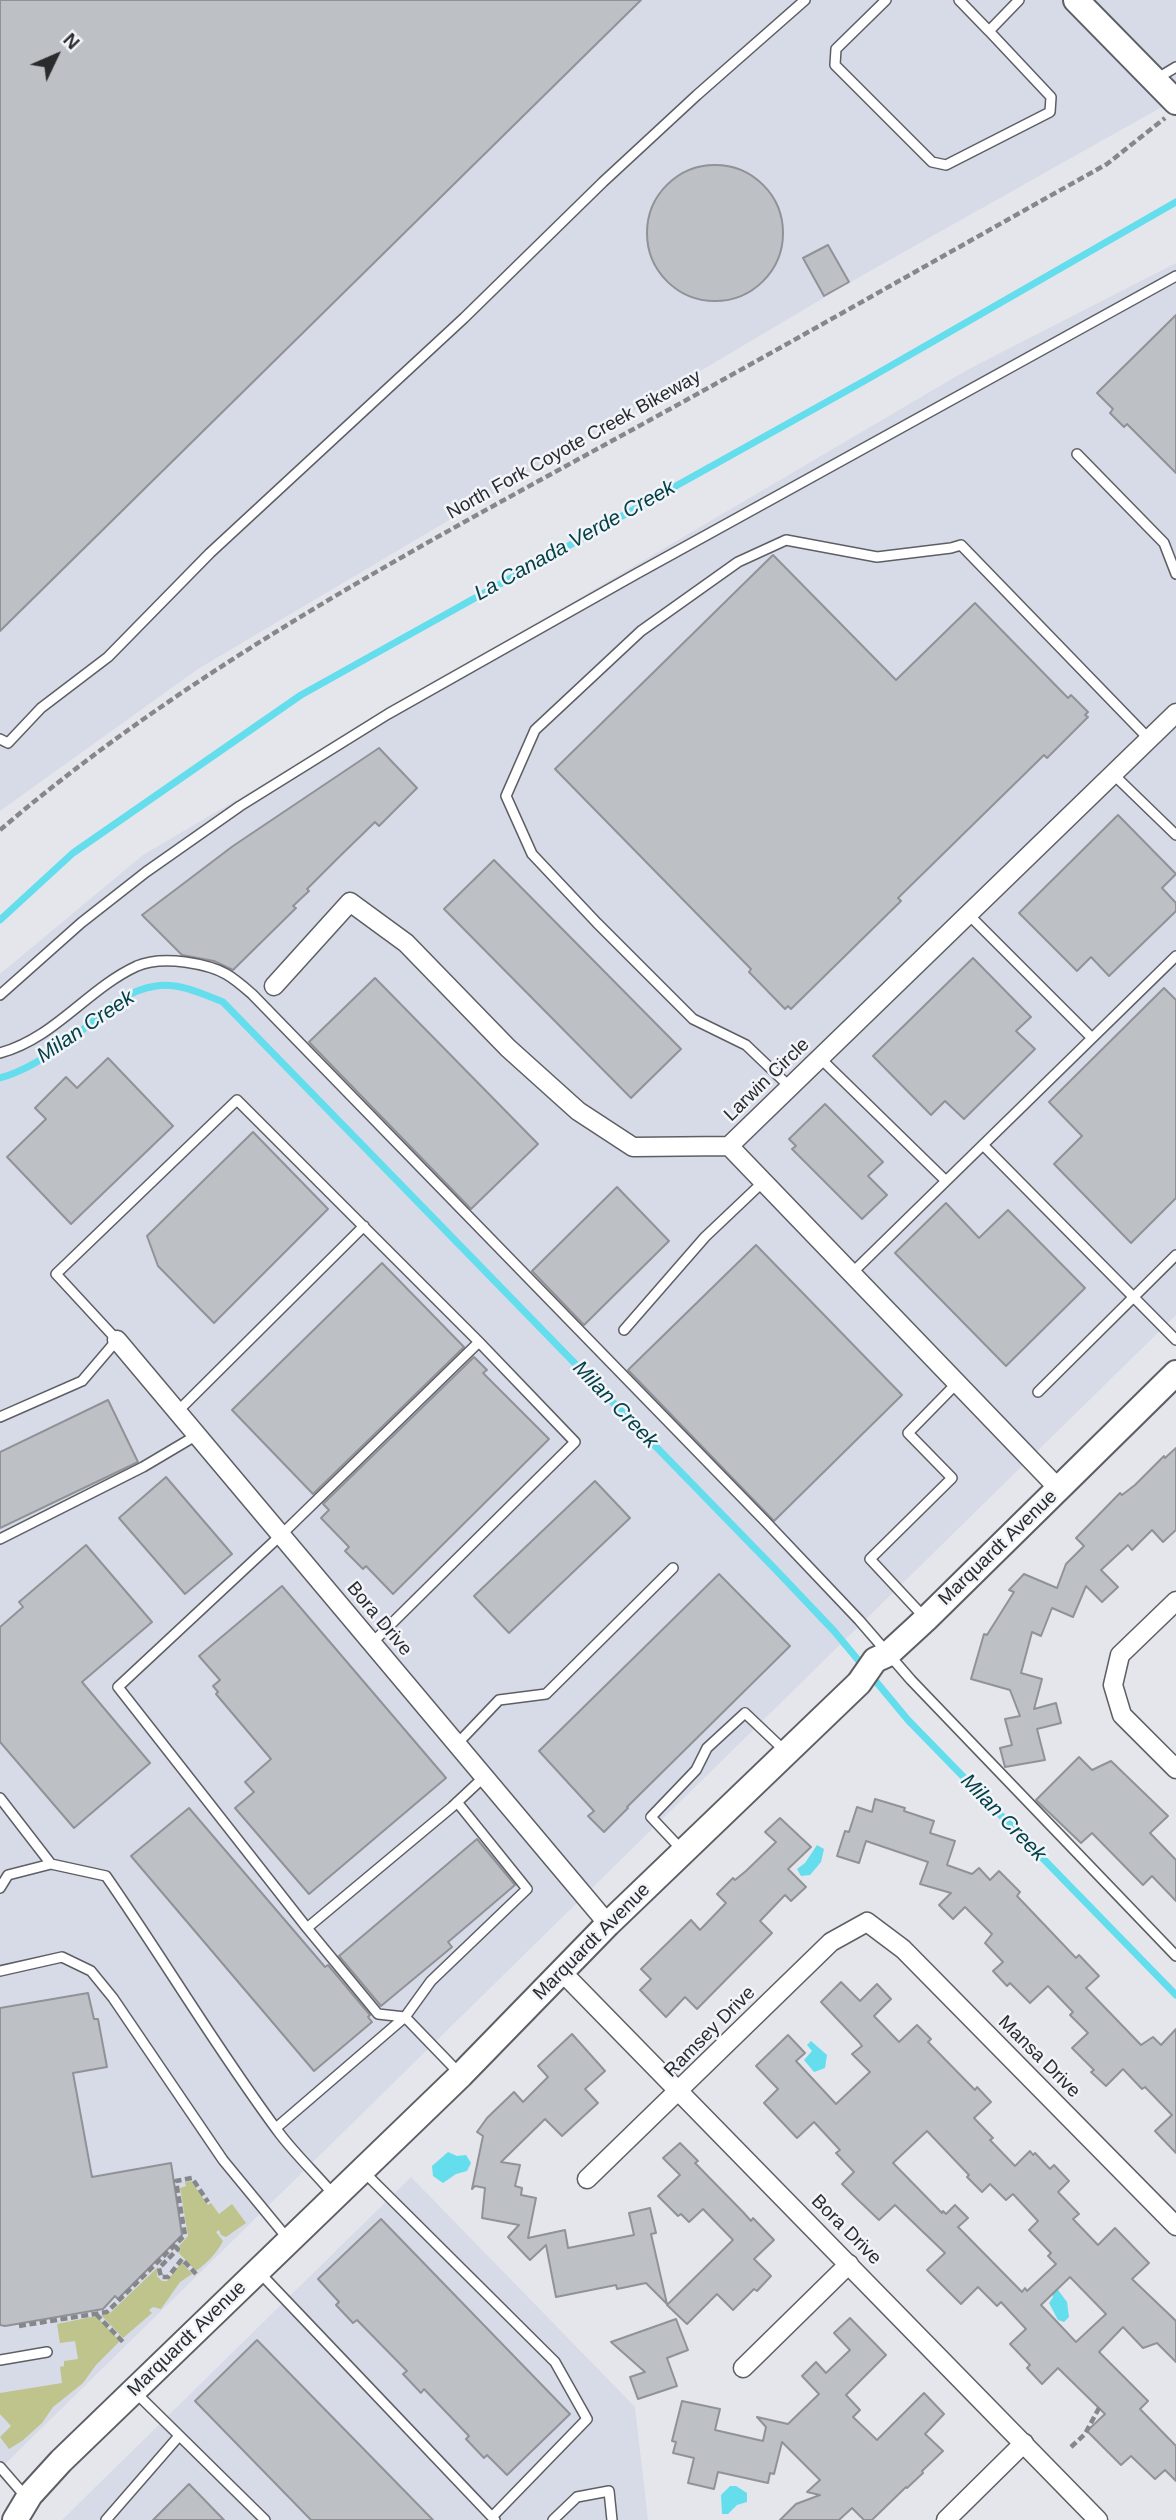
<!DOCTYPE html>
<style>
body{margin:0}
#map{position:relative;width:1176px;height:2520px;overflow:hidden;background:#e4e6ec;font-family:Helvetica,sans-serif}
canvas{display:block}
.north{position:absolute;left:21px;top:21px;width:70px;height:70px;-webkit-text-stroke:5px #f1f4f9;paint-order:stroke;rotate:46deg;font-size:19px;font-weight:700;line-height:28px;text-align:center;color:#2a2b2d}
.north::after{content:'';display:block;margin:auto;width:24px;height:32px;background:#2a2b2d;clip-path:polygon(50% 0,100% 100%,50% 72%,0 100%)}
</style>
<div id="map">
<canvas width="1176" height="2520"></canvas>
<div class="north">N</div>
</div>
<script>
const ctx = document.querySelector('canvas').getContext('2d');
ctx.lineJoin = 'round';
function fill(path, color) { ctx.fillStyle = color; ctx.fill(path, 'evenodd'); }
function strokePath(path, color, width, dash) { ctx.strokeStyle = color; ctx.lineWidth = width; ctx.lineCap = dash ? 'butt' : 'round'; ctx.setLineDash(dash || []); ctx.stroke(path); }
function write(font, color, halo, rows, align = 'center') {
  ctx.font = font + ' Helvetica,sans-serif'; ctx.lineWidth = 5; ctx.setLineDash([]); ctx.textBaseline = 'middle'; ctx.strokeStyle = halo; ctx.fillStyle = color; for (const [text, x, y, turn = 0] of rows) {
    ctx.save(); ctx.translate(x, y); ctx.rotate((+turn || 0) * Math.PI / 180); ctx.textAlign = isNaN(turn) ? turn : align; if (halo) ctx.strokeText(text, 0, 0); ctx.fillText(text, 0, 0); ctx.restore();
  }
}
const built = new Path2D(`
 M0,0H1176V99L847,284L198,669L0,811Z
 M1176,263V1315L0,2469V974L143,855L967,370Z
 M411,2177L635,2407L648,2520H62Z`);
const green = new Path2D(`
 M191,2181L208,2205L211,2203L219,2214L232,2204L246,2223L226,2237L221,2235L219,2230L216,2232L223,2241C216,2254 208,2262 196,2271L178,2252L181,2249L179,2246L188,2236L180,2188L186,2186L185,2182Z
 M182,2262L192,2274L180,2282L161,2309L153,2307L149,2310L152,2313L123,2338L101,2315L109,2314L158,2267L157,2276L162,2281H167Z
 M96,2316L120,2341L96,2365L83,2383L53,2407L42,2423L22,2441L9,2449L0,2437L11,2426L0,2414V2393L62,2383L60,2367L64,2366V2361L78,2359L75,2341L60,2343L57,2324Z`);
const water = new Path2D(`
 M817,1845L824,1849L821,1862L810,1875L801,1876L797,1869L805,1863Z
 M811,2041L827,2055L825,2068L814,2072L804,2060L812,2051L807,2045Z
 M448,2152L457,2156L466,2155L471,2163L467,2171L456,2174L443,2183L433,2176L432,2166Z
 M1055,2286L1067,2302L1069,2317L1064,2322L1058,2320L1049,2303L1053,2297L1052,2288Z
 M730,2486H736L747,2493V2502L737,2505L728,2514H722L721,2495Z`);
const stream = new Path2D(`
 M0,920L73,853L301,695L866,380L1176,202
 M0,1078C25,1071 50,1055 71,1039C98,1019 120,991 156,986C178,982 203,994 223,1002L777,1571L834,1631L908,1720L1176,1995`);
const building = new Path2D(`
 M0,0H641L0,631Z
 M647 233a68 68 0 1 1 136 0a68 68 0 1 1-136 0Z
 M828,245L849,282L824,296L803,258Z
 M1176,315V473L1127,424L1124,427L1110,413L1113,409L1097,393Z
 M773,555L896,680L975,603L1068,698L1071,695L1088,712L1085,715L1088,717L1047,758L1044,755L898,898L901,901L791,1009L788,1006L785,1009L749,972L751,969L555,769Z
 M379,748L417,788L379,826L375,822L339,857L307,889L309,891L293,906L296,908L233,970L214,961L182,955L142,915L233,846Z
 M1118,815L1176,874L1162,888L1176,903V911L1109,976L1091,957L1077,971L1019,913Z
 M494,860L681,1049L631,1098L444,909Z
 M973,958L1031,1017L1016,1031L1035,1049L964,1119L945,1101L931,1115L873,1056Z
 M375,978L538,1144L471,1209L309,1042Z
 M1164,988L1176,1000V1198L1131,1243L1054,1164L1082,1136L1049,1102Z
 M108,1058L173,1126L71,1224L7,1157L46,1119L35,1108L66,1077L77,1088Z
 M825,1104L883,1162L868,1176L887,1195L862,1219L792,1149L796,1146L789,1139Z
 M253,1132L328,1209L214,1323L158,1266L147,1236Z
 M617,1187L669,1241L584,1325L532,1271Z
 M946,1203L979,1238L1008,1210L1085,1288L1006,1366L895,1253Z
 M756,1245L902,1395L774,1521L628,1370Z
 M382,1263L464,1347L313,1494L232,1410Z
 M474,1357L487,1370L483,1373L549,1439L393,1594L366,1566L363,1569L345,1551L349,1547L321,1518L329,1510L323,1504Z
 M108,1400L138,1462L0,1528V1452Z
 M1176,1448V1530L1163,1542L1152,1530L1132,1550L1128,1545L1101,1570L1118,1587L1102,1602L1086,1586L1073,1617L1052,1608L1041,1636L1032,1632L1021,1673L1042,1679L1034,1709L1056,1703L1061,1723L1037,1729L1045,1760L1005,1767L1000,1748L1012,1745L1005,1719L1020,1716L1010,1690L971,1679L984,1634L987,1635L1014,1592L1009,1590L1024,1574L1057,1588L1066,1564L1084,1546L1076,1538L1120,1493L1122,1495L1135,1485L1164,1456L1165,1458Z
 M166,1477L232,1554L185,1594L119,1518Z
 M595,1481L630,1518L509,1633L474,1596Z
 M86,1545L152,1622L82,1682L150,1763L74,1828L0,1742V1627L23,1607L19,1602Z
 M719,1574L790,1646L627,1807L628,1808L604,1832L588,1816L594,1811L539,1751Z
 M282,1586L446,1778L309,1894L235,1808L254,1792L245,1782L271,1759L216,1694L218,1692L213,1686L220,1680L199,1656Z
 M1079,1757L1092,1770L1111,1761L1168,1816L1150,1833L1176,1860V1901L1152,1876L1143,1885L1092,1833L1081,1843L1036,1800Z
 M875,1799L905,1808L904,1811L934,1821L930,1833L955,1841L947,1865L972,1874L979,1868L990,1880L999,1871L1020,1892L1017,1896L1076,1958L1079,1955L1099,1976L1086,1988L1141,2045L1153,2037L1161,2045L1176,2029V2153L1155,2131L1172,2115L1145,2087L1142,2089L1123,2069L1106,2086L1091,2072L1094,2070L1072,2048L1088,2033L1070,2015L1073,2012L1048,1986L1030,2003L1010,1983L1007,1986L993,1971L1003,1962L985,1943L992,1934L965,1907L953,1919L939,1905L951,1893L920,1884L928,1862L866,1841L859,1863L837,1856L845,1831L849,1832L857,1807L872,1812Z
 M189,1808L325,1967L328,1965L370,2015L368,2017L372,2022L314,2071L131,1856Z
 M780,1818L811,1847L788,1869L806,1887L791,1901L785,1895L760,1921L772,1933L697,2009L685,1997L666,2017L640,1990L651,1979L641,1969L691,1920L700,1930L726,1903L717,1894L733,1878L735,1880L746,1871L776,1842L765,1832Z
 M477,1839L515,1885L448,1942L452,1947L381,2006L339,1956Z
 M841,1982L860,2001L877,1984L891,1999L874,2016L899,2042L917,2025L931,2039L928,2042L975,2090L977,2087L991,2102L974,2118L993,2138L990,2140L1015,2166L1030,2151L1033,2155L1035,2153L1050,2169L1054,2165L1069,2181L1058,2192L1079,2214L1073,2219L1098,2245L1115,2228L1149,2263L1132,2279L1176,2321V2362L1157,2343L1143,2348L1123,2327L1099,2352L1148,2401L1140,2409L1176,2446V2481L1165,2470L1155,2479L1131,2456L1121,2465L1087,2431L1105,2414L1058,2368L1042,2384L1027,2368L1030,2365L1010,2344L1026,2329L1001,2302L997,2306L978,2287L961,2304L927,2270L945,2253L895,2205L879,2220L856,2198L842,2184L854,2172L836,2153L840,2150L814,2122L797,2138L764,2103L778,2089L756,2066L788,2035L805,2053L796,2061L836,2104L870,2072L852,2054L862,2046L859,2042L821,2002ZM927,2131L969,2175L967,2177L982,2192L990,2184L1006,2200L1013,2194L1038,2221L1029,2230L1051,2253L1048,2256L1056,2264L1027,2291L1025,2288L1022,2292L958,2227L968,2218L955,2205L946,2214L943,2211L942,2213L893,2163ZM1070,2277L1106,2314L1076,2342L1041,2305Z
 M88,1993L94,2019H98L107,2067L73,2073L92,2177L171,2163L182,2235L118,2299L115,2296L103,2309L5,2326L0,2325V2008Z
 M572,2034L605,2071L585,2089L598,2103L562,2136L545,2119L501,2162L520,2165L515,2186L522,2188L521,2195L536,2198L528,2238L565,2230L568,2248L634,2235L629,2213L650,2208L656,2233L651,2234L667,2304L646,2283L617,2289L616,2285L556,2297L546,2245L530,2260L508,2237L519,2225L482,2218L485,2188L475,2186L472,2189L483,2136L477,2132L487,2118L514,2092L523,2102L548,2077L538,2066Z
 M680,2143L698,2161L695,2163L743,2212L751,2221L753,2218L774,2240L754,2259L771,2276L757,2291L754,2289L733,2310L717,2294L687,2324L667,2305L733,2240L703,2209L689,2222L681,2214L678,2216L658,2196L680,2175L663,2158Z
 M381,2219L570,2414L507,2475L487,2455L484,2458L466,2439L469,2436L424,2389L421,2393L403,2374L407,2371L357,2320L353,2323L336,2305L339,2302L318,2279Z
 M850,2318L886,2355L846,2395L860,2410L853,2417L877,2440L924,2393L944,2414L925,2434L943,2451L922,2471L923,2473L907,2488L906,2487L872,2520H864L852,2508L839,2520H780L796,2504L820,2495L807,2492L820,2480L782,2442L774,2474L770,2473L768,2483L718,2472L714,2489L688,2483L694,2458L673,2453L676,2442L672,2441L682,2401L720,2409L715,2430L763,2441L766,2427L757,2417L788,2424L819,2394L802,2376L816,2362L826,2373L850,2350L834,2333Z
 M676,2319L688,2350L667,2358L677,2386L638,2399L630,2377L645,2372L611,2342Z
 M257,2340L433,2520H311L195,2401Z
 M189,2484L224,2520H153Z`);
const path = new Path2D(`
 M0,830C186,671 405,554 619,437C782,348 944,255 1107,164L1165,118
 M175,2246L178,2249L159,2268L161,2277H168L182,2259L196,2274
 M96,2314L124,2343
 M19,2326L107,2312L185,2235L176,2181L192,2178L208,2202
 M1071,2447L1085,2434L1099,2408`);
const lane = new Path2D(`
 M886,0L836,49L835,65L932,162L946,165L1050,112L1051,97L989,31
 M959,0L989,31L1019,0
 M1156,79L1176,67
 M1077,454L1164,543L1176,574
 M0,739L8,743L41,708L108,657L210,553L464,318L603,182L697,95L805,0
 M1113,774L1176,835
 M968,914L1092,1038
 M0,995L81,923L146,872L240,806L388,714L636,574L1176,276
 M0,1053C55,1038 87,989 137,966C151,960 169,960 185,962C199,964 214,967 226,974C235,979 244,987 252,994L766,1522L859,1620L911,1680L1176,1956
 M820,1058L946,1181
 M790,1087L746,1045L693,1019L597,923L532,854L506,796L535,730L641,631L738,562L786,540L877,557L951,548L961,545L1149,739
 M983,1145L1176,1340
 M852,1273L1176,956
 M624,1330L705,1237L763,1182
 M479,1342L281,1535L118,1687L307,1928L452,1807L484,1777
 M1038,1392L1176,1255
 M177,1412L364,1226
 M0,1417L82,1381L117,1340L56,1274L237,1100L479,1342L575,1442L372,1643
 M0,1539L143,1467L197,1435
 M924,1617L870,1559L952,1478L908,1433L957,1383
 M457,1744L499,1700L546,1694L673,1568
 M0,1798L51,1864
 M682,1850L651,1817L696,1770L707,1748L745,1713L785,1751
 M0,1888L8,1875L51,1864L106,1876C165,1961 218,2051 280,2134C296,2155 316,2174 333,2194
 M307,1928L378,2014L405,2017L461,2075
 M0,1971L62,1957L91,1971L113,1998L223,2160L288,2239
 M276,2128L405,2017L431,1981L527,1889L457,1802
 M363,2171L555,2362L587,2419L492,2517
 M259,2272L495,2520
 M0,2360L47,2352
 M134,2391L265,2520
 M0,2467L26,2497
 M106,2520L179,2436
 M553,2520L577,2497L609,2491L612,2520`);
const street = new Path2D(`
 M274,986L350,902L406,943L508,1048L578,1111L633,1147L729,1146
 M117,1340L608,1924
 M1059,1489L729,1146L1176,713
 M1176,1601L1120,1655L1113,1685L1122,1715L1176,1769
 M562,1972L1098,2520
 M587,2179L831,1942L867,1922L903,1949L1176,2226
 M743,2368L849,2264
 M946,2520L1024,2443`);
const secondary = new Path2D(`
 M1076,0L1176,102
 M15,2520L30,2495L61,2461L461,2075L608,1924L859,1683L875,1660L888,1654L926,1619L1176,1373`);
const streetNames = [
 ["North Fork Coyote Creek Bikeway",574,445,-29],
 ["Larwin Circle",767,1080,-44],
 ["Marquardt Avenue",998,1548,-44],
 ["Bora Drive",379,1619,50],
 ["Marquardt Avenue",592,1942,-45],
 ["Ramsey Drive",710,2032,-45],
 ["Mansa Drive",1039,2057,45],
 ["Bora Drive",846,2230,45],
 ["Marquardt Avenue",187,2339,-44]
];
const waterNames = [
 ["La Canada Verde Creek",575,541,-29],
 ["Milan Creek",86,1027,-34],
 ["Milan Creek",615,1405,46],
 ["Milan Creek",1003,1818,46]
];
fill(built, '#d6dbe7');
fill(green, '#bec48b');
fill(water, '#64dded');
strokePath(stream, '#64dded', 7);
fill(building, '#bdc0c5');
strokePath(building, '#909297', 2);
strokePath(lane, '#5d5f64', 12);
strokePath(street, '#5d5f64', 21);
strokePath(secondary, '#5d5f64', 28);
strokePath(path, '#85878b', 4.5, [7, 3.5]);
strokePath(lane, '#fff', 9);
strokePath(street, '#fff', 18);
strokePath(secondary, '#fff', 24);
write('19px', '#2a2b2d', '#f1f4f9', streetNames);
write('italic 21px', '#044046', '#f1f4f9', waterNames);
</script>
